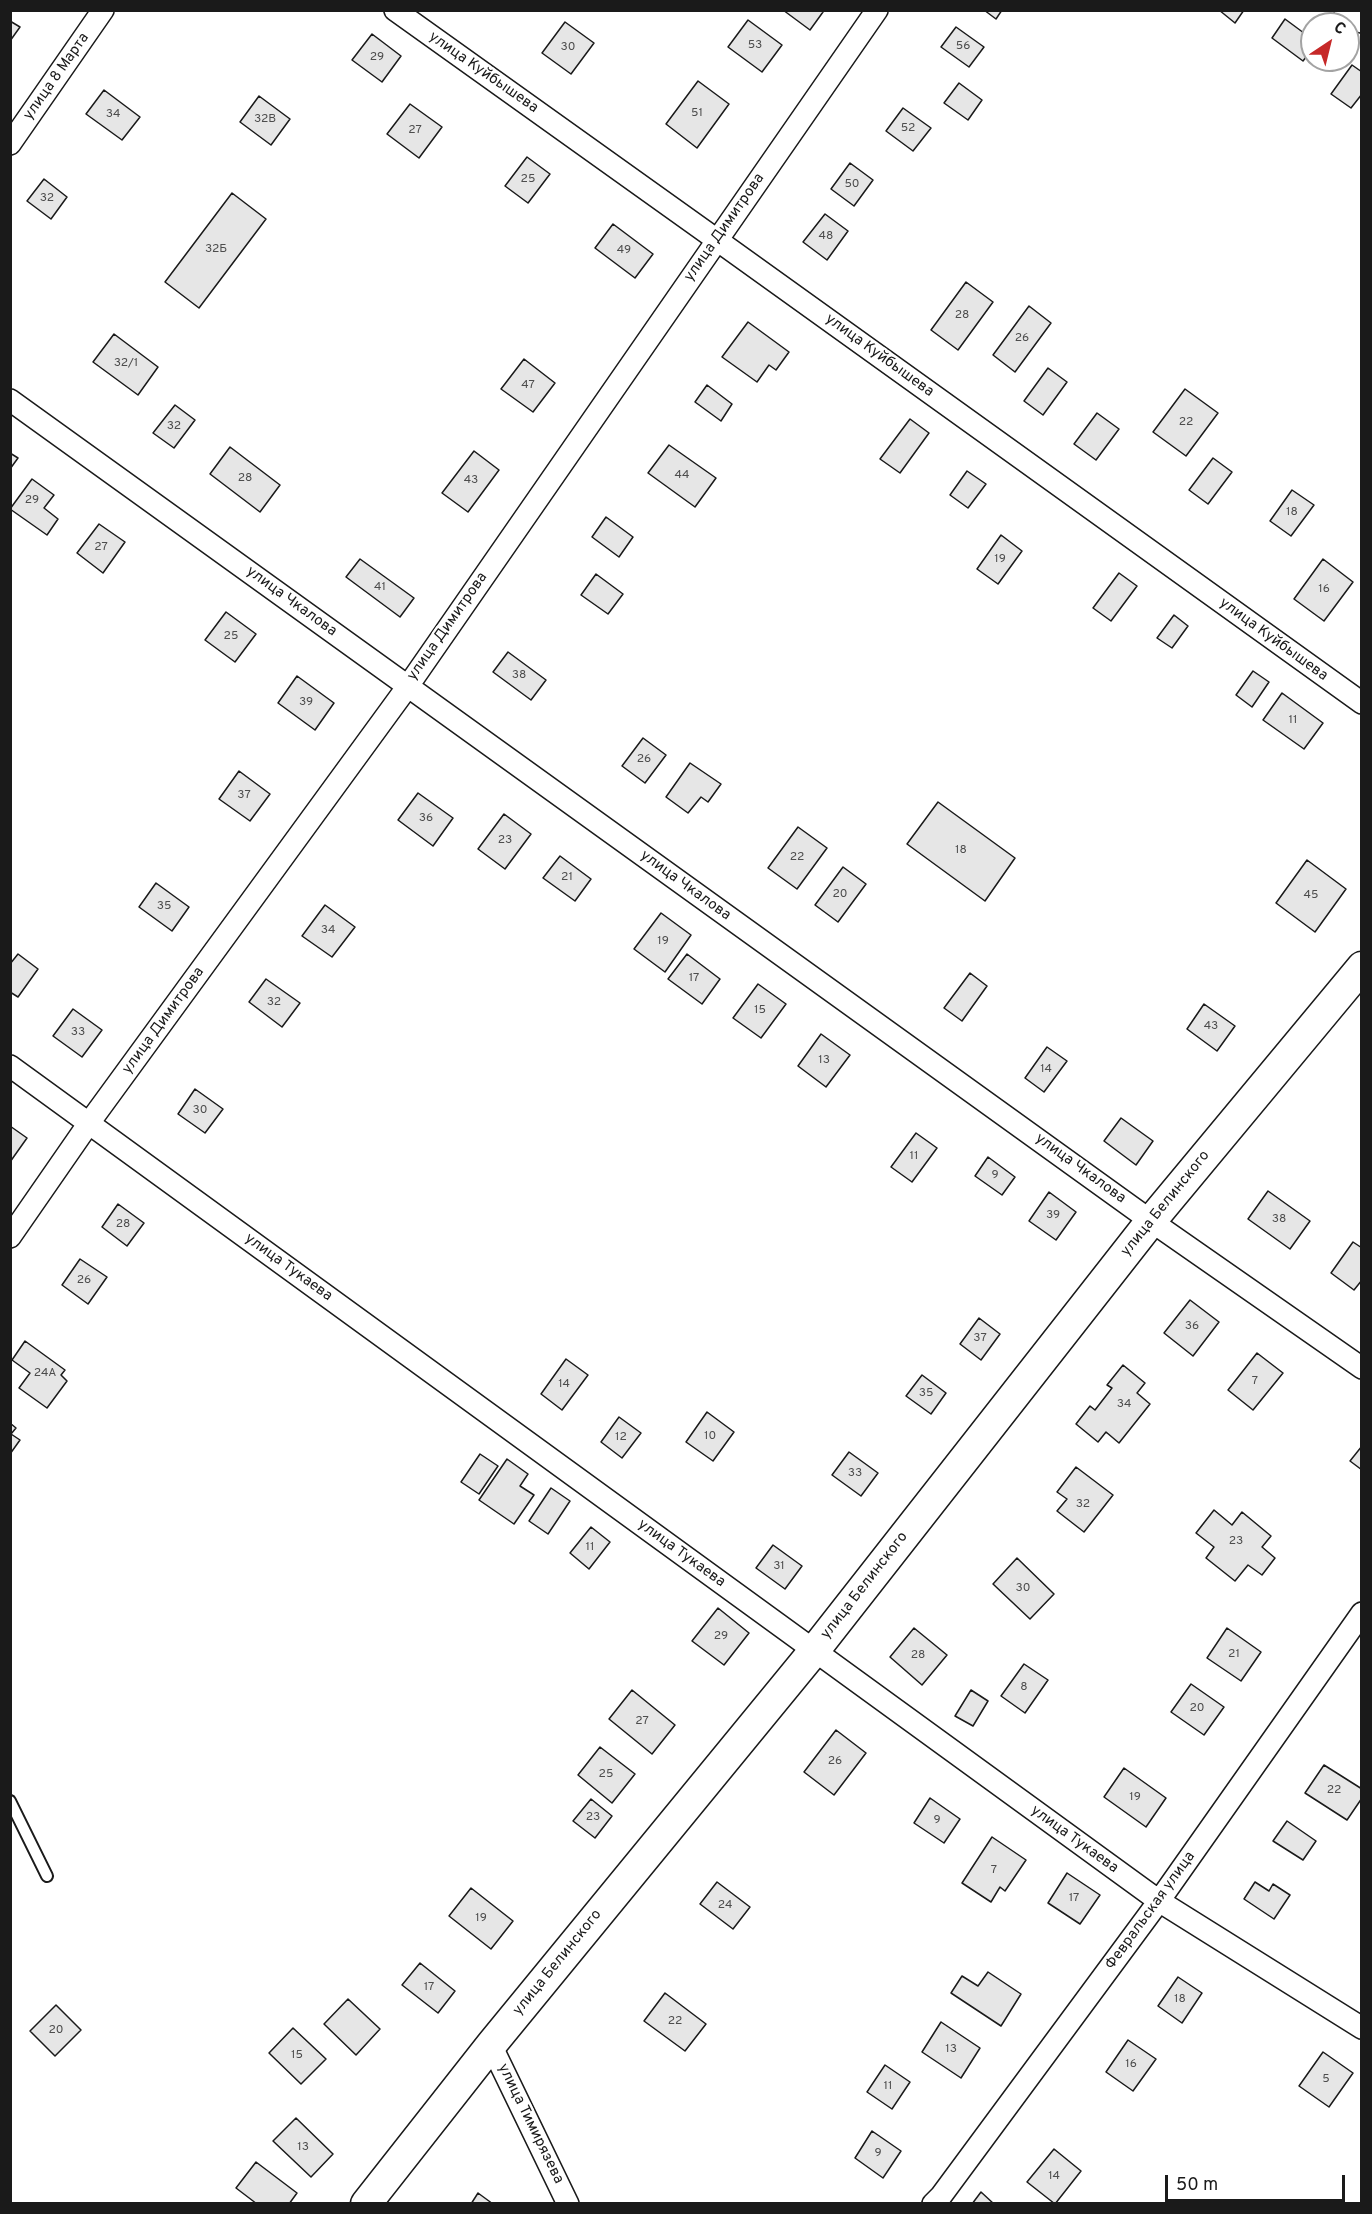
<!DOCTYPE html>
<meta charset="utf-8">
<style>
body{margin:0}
#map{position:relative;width:1372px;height:2214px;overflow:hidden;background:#fff;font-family:Overpass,sans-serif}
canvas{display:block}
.frame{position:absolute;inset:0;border:12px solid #1a1a1a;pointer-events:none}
.north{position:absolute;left:1300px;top:12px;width:60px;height:60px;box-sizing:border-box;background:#fff;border:2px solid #a3a3a3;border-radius:50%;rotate:35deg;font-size:16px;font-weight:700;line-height:24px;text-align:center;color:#1a1a1a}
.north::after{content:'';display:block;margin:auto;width:21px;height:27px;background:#c62828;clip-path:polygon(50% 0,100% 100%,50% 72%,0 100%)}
.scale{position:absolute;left:1165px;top:2175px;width:180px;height:27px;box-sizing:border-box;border:3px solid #1a1a1a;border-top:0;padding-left:8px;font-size:18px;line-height:21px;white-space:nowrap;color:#1a1a1a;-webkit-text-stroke:4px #fff;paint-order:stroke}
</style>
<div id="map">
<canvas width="1372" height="2214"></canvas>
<div class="frame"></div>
<div class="north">С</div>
<div class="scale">50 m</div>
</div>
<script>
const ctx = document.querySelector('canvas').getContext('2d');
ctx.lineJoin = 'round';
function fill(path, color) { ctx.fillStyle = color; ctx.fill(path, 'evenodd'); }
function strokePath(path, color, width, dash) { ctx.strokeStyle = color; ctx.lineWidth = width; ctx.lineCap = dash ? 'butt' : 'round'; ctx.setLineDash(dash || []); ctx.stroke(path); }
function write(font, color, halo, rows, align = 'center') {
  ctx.font = font + ' Overpass,sans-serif'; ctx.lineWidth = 4.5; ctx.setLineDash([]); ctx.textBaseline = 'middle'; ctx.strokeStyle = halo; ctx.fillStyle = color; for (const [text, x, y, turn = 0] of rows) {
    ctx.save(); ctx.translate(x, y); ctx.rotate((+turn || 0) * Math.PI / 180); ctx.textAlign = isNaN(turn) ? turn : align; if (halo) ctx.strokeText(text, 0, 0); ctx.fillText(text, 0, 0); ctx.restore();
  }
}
const building = new Path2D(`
 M783,10H821L823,12L810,30Z
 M984,10H1002L996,19Z
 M1219,10H1244L1235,23Z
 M1285,19L1312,39V49L1303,61L1272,38Z
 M748,20L782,45L762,72L728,47Z
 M10,21L20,27L10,41Z
 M565,22L594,43L571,74L542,53Z
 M956,27L984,47L969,67L941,47Z
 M372,34L401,56L382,82L352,60Z
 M1352,65L1362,72V94L1351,108L1331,94Z
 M698,81L729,104L697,148L666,124Z
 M959,83L982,100L968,120L944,103Z
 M104,90L140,117L122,140L86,114Z
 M259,96L290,119L271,145L240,122Z
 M410,104L442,127L419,158L387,134Z
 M903,108L931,128L913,151L886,131Z
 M527,157L550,174L528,203L505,186Z
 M850,163L873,180L854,206L831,189Z
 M44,179L67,197L51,219L27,201Z
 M232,193L266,219L199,308L165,282Z
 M825,214L848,231L827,260L803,242Z
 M613,224L653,254L635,278L595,248Z
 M966,282L993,302L958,350L931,330Z
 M1029,306L1051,323L1015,372L993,355Z
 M748,322L789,352L776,370L769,365L757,382L722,357Z
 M114,334L158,367L138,395L93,362Z
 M524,359L555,383L533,412L501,389Z
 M1048,368L1067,382L1043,415L1024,401Z
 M707,385L732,404L721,421L695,402Z
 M1185,389L1218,413L1186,456L1153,432Z
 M175,405L195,420L174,448L153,433Z
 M1097,413L1119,429L1096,460L1074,444Z
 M910,419L929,433L900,473L880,459Z
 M669,445L716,478L695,507L648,473Z
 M230,447L280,485L260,512L210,474Z
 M474,451L499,470L468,512L442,493Z
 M10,453L18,458L10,469Z
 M1213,458L1232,472L1208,504L1189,490Z
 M967,471L986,484L968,508L950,495Z
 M32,479L54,495L44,508L58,519L47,535L10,509Z
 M1292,490L1314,505L1291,536L1270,521Z
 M606,517L633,537L619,557L592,537Z
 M99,524L125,542L103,573L77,553Z
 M1001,535L1022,551L998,584L977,569Z
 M360,559L414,598L400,617L346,577Z
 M1323,559L1353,582L1324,621L1294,599Z
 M1119,573L1137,586L1111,621L1093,608Z
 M596,574L623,594L608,614L581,595Z
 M226,612L256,634L235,662L205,640Z
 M1174,615L1188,626L1172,648L1157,638Z
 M508,652L546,680L531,700L493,672Z
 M1253,671L1269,682L1252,707L1236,695Z
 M297,676L334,703L315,730L278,703Z
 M1282,693L1323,723L1304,749L1263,720Z
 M643,738L666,755L645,783L622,766Z
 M690,763L721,784L708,802L701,797L688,813L666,797Z
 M239,771L270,794L250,821L219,799Z
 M418,793L453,818L433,846L398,820Z
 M938,802L1015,858L985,901L907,844Z
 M504,814L531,834L505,869L478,849Z
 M798,827L827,848L797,889L768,868Z
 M560,856L591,879L575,901L543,878Z
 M1307,860L1346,889L1315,932L1276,903Z
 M843,867L866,884L838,922L815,905Z
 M156,883L189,907L172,931L139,907Z
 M325,905L355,927L332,957L302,936Z
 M661,913L691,935L665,972L634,949Z
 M18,954L38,969L18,997L10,992V964Z
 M687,954L720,979L702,1004L668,979Z
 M970,973L987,986L962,1021L944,1008Z
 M266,979L300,1003L282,1027L249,1002Z
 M758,984L786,1004L761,1038L733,1018Z
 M1204,1004L1235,1026L1217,1051L1187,1029Z
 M73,1009L102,1030L82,1057L53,1036Z
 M821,1034L850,1055L826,1087L798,1066Z
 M1047,1047L1067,1061L1044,1092L1025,1078Z
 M195,1089L223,1109L205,1133L178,1114Z
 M1121,1118L1153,1141L1136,1165L1104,1141Z
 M10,1126L27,1138L10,1162Z
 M916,1133L937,1148L912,1182L891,1167Z
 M988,1157L1015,1177L1002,1195L975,1176Z
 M1268,1191L1310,1221L1290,1249L1248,1219Z
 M1049,1192L1076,1212L1056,1240L1029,1221Z
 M118,1204L144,1223L127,1246L102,1227Z
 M1353,1242L1362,1248V1280L1354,1290L1331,1273Z
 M80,1259L107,1277L88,1304L62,1285Z
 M1190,1300L1219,1322L1193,1356L1164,1333Z
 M979,1318L1000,1334L981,1360L960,1344Z
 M25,1341L65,1370L61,1375L67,1381L47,1408L19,1388L30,1373L12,1360Z
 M1257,1353L1283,1373L1253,1410L1228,1390Z
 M566,1359L588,1375L562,1410L541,1394Z
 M1123,1365L1145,1383L1137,1393L1150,1404L1119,1443L1106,1432L1098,1442L1076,1424L1090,1406L1095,1410L1112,1388L1107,1385Z
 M922,1375L946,1393L931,1414L906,1396Z
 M707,1412L734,1432L713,1461L686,1442Z
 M619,1417L641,1433L622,1458L601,1442Z
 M10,1423L16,1428L11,1434L20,1440L10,1454Z
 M1362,1446V1470L1350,1461Z
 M849,1452L878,1473L861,1496L832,1475Z
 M480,1454L498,1466L479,1494L461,1482Z
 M507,1459L528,1474L520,1486L534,1495L514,1524L479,1500Z
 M1076,1467L1113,1495L1084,1532L1057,1511L1067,1499L1057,1492Z
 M551,1488L570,1501L548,1534L529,1521Z
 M1214,1510L1232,1525L1242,1512L1271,1536L1262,1547L1275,1558L1262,1575L1248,1565L1235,1581L1206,1558L1214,1547L1196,1533Z
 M591,1527L610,1542L589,1569L570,1553Z
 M773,1545L802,1566L785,1589L756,1568Z
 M1017,1558L1054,1594L1030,1619L993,1584Z
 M718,1608L749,1633L724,1665L692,1641Z
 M914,1628L947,1655L922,1685L890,1657Z
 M1227,1628L1261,1652L1241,1681L1207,1658Z
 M1024,1664L1048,1680L1025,1713L1001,1696Z
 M1191,1684L1224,1707L1204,1735L1171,1712Z
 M632,1690L675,1725L652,1754L609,1719Z
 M971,1690L988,1701L973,1726L955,1716Z
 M836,1730L866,1753L834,1795L804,1772Z
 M600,1747L635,1774L612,1803L578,1775Z
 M1324,1765L1362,1789V1798L1347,1820L1305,1793Z
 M1124,1768L1166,1798L1146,1827L1104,1797Z
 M930,1798L960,1819L944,1843L914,1823Z
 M591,1799L612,1816L595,1838L573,1821Z
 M1287,1821L1316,1841L1303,1860L1273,1841Z
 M992,1837L1026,1860L1005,1891L1000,1887L991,1902L962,1883Z
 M1067,1873L1100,1895L1080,1924L1048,1903Z
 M717,1882L750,1907L733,1929L700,1904Z
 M1255,1882L1269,1891L1273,1884L1290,1895L1274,1919L1244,1899Z
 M471,1888L513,1921L491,1949L449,1916Z
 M420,1963L455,1991L438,2013L402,1985Z
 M988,1972L1021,1994L1001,2026L951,1993L962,1976L978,1986Z
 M1178,1977L1202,1993L1182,2023L1158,2006Z
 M665,1993L706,2024L685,2051L644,2021Z
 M348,1999L380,2029L356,2055L324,2024Z
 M56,2005L81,2030L55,2056L30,2031Z
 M941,2022L980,2048L961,2078L922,2052Z
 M293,2028L326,2059L301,2084L269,2053Z
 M1128,2040L1156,2059L1133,2091L1106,2072Z
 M1323,2052L1353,2073L1329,2107L1299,2086Z
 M885,2065L910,2082L892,2109L867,2092Z
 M296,2118L333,2154L311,2177L273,2141Z
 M872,2131L901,2151L883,2178L855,2158Z
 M1054,2149L1081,2171L1055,2204L1027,2182Z
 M256,2162L297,2193L289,2204H257L236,2188Z
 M981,2192L994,2204H972Z
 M478,2193L493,2204H471Z`);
const lane = new Path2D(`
 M10,1801L47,1876`);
const street = new Path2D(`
 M395,10L717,240L1362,703
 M1345,10L1362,22
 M10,144L103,10
 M10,400L1151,1221L1362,1368
 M10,1066L1159,1901L1362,2028
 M10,1237L89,1123L408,686L877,10
 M491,2045L568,2204
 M933,2204L941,2196L1159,1901L1362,1613`);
const secondary = new Path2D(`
 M366,2204L491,2045L814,1651L1151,1221L1362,967`);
const numberNames = [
 ["53",755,46],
 ["56",963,47],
 ["30",568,48],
 ["29",377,58],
 ["51",697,114],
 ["34",113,115],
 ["32В",265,120],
 ["52",908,129],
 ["27",415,131],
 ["25",528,180],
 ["50",852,185],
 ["32",47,199],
 ["48",826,237],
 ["32Б",216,250],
 ["49",624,251],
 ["28",962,316],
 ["26",1022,339],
 ["32/1",126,364],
 ["47",528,386],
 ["22",1186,423],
 ["32",174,427],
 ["44",682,476],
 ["28",245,479],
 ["43",471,481],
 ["29",32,501],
 ["18",1292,513],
 ["27",101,548],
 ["19",1000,560],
 ["41",380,588],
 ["16",1324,590],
 ["25",231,637],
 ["38",519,676],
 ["39",306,703],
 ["11",1293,721],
 ["26",644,760],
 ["37",244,796],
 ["36",426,819],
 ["23",505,841],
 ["18",961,851],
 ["22",797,858],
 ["21",567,878],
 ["20",840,895],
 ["45",1311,896],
 ["35",164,907],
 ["34",328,931],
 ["19",663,942],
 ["17",694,979],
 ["32",274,1003],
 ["15",760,1011],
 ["43",1211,1027],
 ["33",78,1033],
 ["13",824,1061],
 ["14",1046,1070],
 ["30",200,1111],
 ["11",914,1157],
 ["9",995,1176],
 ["39",1053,1216],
 ["38",1279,1220],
 ["28",123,1225],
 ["26",84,1281],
 ["36",1192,1327],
 ["37",980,1339],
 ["24А",45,1374],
 ["7",1255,1382],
 ["14",564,1385],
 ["35",926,1394],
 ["34",1124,1405],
 ["10",710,1437],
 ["12",621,1438],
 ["33",855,1474],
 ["32",1083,1505],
 ["23",1236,1542],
 ["11",590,1548],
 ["31",779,1567],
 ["30",1023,1589],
 ["29",721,1637],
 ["21",1234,1655],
 ["28",918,1656],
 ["8",1024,1688],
 ["20",1197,1709],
 ["27",642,1722],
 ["26",835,1762],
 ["25",606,1775],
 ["22",1334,1791],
 ["19",1135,1798],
 ["23",593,1818],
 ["9",937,1821],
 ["7",994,1871],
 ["17",1074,1899],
 ["24",725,1906],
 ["19",481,1919],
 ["17",429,1988],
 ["18",1180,2000],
 ["22",675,2022],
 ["20",56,2031],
 ["13",951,2050],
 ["15",297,2056],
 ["16",1131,2065],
 ["5",1326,2080],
 ["11",888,2087],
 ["13",303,2148],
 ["9",878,2154],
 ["14",1054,2177]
];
const streetNames = [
 ["улица Куйбышева",483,73,35],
 ["улица 8 Марта",57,77,-55],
 ["улица Димитрова",725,228,-55],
 ["улица Куйбышева",879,356,36],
 ["улица Чкалова",291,602,36],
 ["улица Димитрова",448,627,-55],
 ["улица Куйбышева",1273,640,36],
 ["улица Чкалова",685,886,36],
 ["улица Димитрова",164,1021,-54],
 ["улица Чкалова",1080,1169,36],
 ["улица Белинского",1166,1204,-51],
 ["улица Тукаева",288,1268,36],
 ["улица Тукаева",681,1554,36],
 ["улица Белинского",865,1586,-52],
 ["улица Тукаева",1074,1840,36],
 ["Февральская улица",1151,1911,-54],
 ["улица Белинского",558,1963,-51],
 ["улица Тимирязева",530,2124,64]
];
fill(building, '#e6e6e6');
strokePath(building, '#1a1a1a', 1.5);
strokePath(lane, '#1a1a1a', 14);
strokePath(street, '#1a1a1a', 24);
strokePath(secondary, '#1a1a1a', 33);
strokePath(lane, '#fff', 10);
strokePath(street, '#fff', 21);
strokePath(secondary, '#fff', 30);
write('12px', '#4d4d4d', null, numberNames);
write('15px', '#1a1a1a', '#fff', streetNames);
</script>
